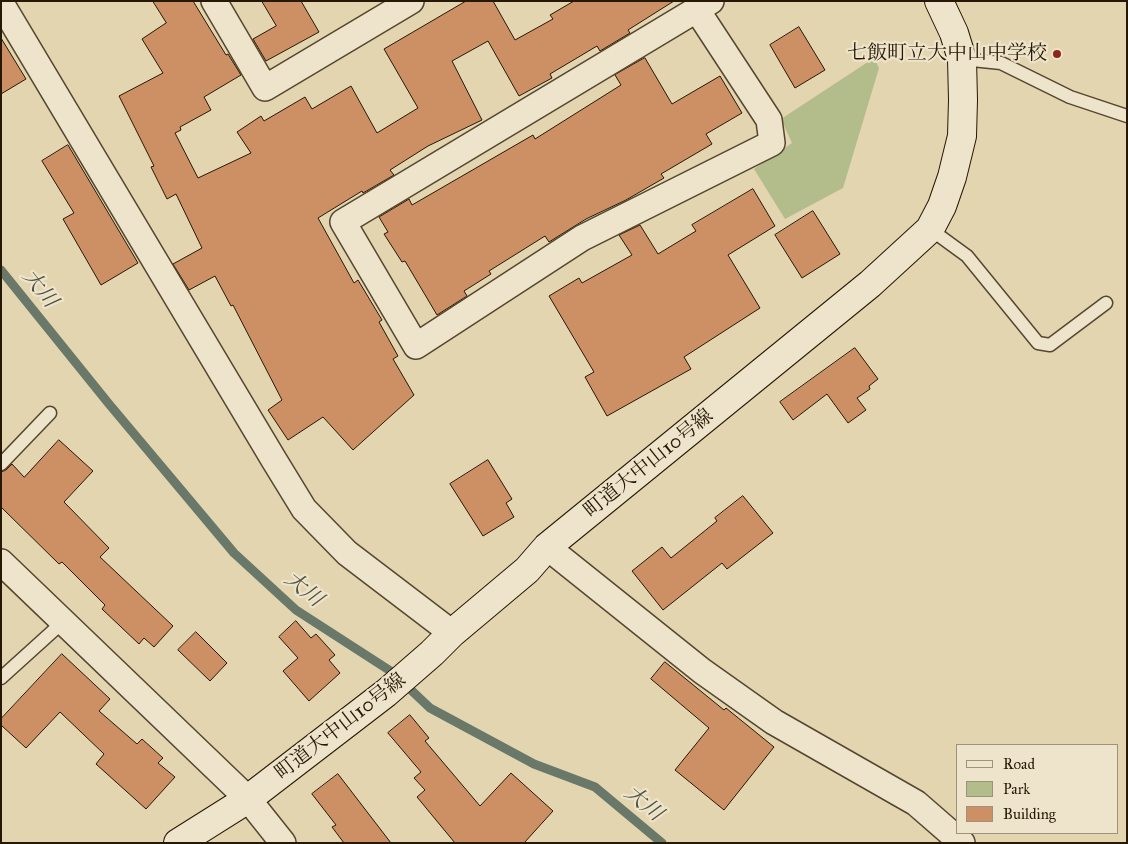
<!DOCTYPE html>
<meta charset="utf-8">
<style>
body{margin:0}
#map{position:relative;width:1128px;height:844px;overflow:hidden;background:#e3d5af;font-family:"IM FELL Great Primer",serif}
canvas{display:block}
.frame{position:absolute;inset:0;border:2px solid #261804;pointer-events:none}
.legend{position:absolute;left:956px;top:744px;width:162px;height:90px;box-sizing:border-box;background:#ede4cb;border:1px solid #9d927b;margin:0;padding:6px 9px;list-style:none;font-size:15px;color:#261804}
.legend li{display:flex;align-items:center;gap:10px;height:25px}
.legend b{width:25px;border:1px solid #9d927b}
</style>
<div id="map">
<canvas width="1128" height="844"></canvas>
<div class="frame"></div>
<ul class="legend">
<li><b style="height:6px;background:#ede4cb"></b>Road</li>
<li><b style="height:14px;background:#b3bd8c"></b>Park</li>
<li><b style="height:14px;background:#cd9064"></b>Building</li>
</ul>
</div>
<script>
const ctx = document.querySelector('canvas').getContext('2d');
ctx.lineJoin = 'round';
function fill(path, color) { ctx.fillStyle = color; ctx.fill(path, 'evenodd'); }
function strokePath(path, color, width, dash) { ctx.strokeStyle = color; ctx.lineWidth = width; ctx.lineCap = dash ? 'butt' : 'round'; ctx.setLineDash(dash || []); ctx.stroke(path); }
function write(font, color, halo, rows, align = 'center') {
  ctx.font = font + ' "IM FELL Great Primer","Noto Serif JP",serif'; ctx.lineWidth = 4.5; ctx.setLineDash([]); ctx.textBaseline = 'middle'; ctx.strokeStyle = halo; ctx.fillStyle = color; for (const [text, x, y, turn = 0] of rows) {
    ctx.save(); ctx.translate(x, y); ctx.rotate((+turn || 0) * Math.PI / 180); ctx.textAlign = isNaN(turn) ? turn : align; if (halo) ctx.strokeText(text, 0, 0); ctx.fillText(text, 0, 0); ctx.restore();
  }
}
const green = new Path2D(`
 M874,58L879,68L843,188L785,219L754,169L792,143L781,119Z`);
const stream = new Path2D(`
 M1,270L109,404L234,553L296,610L392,672L430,708L534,764L595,787L662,843`);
const building = new Path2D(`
 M153,1H193L226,55L228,54L241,75L204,97L211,110L180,127L181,130L175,133L198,178L251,153L237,132L261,116L264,121L305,97L312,109L351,86L377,133L418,108L384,49L466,1H493L515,40L553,19L550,15L574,1H674L628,30L630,33L600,51L597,46L550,74L552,78L519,96L488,41L452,61L482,120L428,146L390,170L394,175L363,193L362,191L318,218L354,283L358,280L382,320L379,322L398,356L393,359L414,395L353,450L323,417L288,440L268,410L282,400L233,305L231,306L215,276L189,290L173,264L202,248L176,194L167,199L151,167L154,166L119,96L163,73L142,39L166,23Z
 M262,1H301L319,32L266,61L253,39L276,26Z
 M799,27L825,70L795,88L770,45Z
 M1,38L26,79L1,94Z
 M645,58L672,104L720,76L742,113L706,134L712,144L661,174L664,178L626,200L586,219L549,242L545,236L489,271L491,274L464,291L467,296L437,315L405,261L402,262L384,234L388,232L379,217L409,199L412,205L533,135L535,139L621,85L615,75Z
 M68,145L138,263L101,285L63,219L74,213L42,161Z
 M753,189L775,226L728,255L760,308L684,357L691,369L607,416L585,377L594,372L549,296L579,278L582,283L632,255L619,235L640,225L658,254L696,231L692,225Z
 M813,211L840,254L802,278L775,235Z
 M855,348L878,379L869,386L870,389L857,398L866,410L848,423L827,394L793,420L780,402Z
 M59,440L93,471L64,502L109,548L100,557L173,626L154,647L144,638L139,644L102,609L105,605L62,562L59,564L1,507V472L6,470L12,464L24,477Z
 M488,460L512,499L506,503L514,517L483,536L450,484Z
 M743,496L773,533L727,569L722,563L663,610L632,571L662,547L671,558L717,521L715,518Z
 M296,621L311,638L316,634L335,655L329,660L340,673L309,701L283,671L298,658L279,637Z
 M196,632L227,663L210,681L178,650Z
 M62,654L110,699L99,711L137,744L142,739L163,758L158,763L175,777L146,809L96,764L104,754L60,712L26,748L1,725V719Z
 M665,662L724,710L726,708L774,747L724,810L675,770L709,728L651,679Z
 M410,715L429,738L425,741L480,806L511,773L553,811L524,843H455L417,797L425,790L414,778L421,772L388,733Z
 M338,774L391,843H344L332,827L336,825L312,794Z`);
const lane = new Path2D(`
 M962,59L1001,63L1070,97L1127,116
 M930,229L967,256L1038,343L1050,345L1106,303
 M1,464L50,413
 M1,678L64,621`);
const street = new Path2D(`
 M214,1L265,88L411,1
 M1,3L274,460L304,509L347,553L452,633
 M697,10L769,120L772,143L582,238L416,346L343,222L711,1
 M547,547L702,671L774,722L916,803L962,843
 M1,562L248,799L283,843`);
const secondary = new Path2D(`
 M178,843L248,799L386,693L432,653L452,633L527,570L547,547L870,284L930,229L942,206L952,177L962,136L963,100L962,59L954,33L939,1`);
const markers = [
 [1057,54,5,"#8f2418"]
];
const poiNames = [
 ["七飯町立大中山中学校",1047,54]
];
const streetNames = [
 ["町道大中山10号線",649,464,-39],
 ["町道大中山10号線",341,727,-38]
];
const waterNames = [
 ["大川",39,289,51],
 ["大川",303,590,39],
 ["大川",643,804,40]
];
fill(green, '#b3bd8c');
strokePath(stream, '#697869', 9);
fill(building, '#cd9064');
strokePath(building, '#261804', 1);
strokePath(lane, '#55472f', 15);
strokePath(street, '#55472f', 28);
strokePath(secondary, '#261804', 30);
strokePath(lane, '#ede4cb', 12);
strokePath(street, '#ede4cb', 25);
strokePath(secondary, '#ede4cb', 28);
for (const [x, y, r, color] of markers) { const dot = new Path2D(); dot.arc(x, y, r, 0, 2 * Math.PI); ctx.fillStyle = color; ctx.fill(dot); strokePath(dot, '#ede4cb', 2); }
write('20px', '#261804', '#ede4cb', poiNames, 'right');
write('20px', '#261804', '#ede4cb', streetNames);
write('italic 21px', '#4d503f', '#ede4cb', waterNames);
</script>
